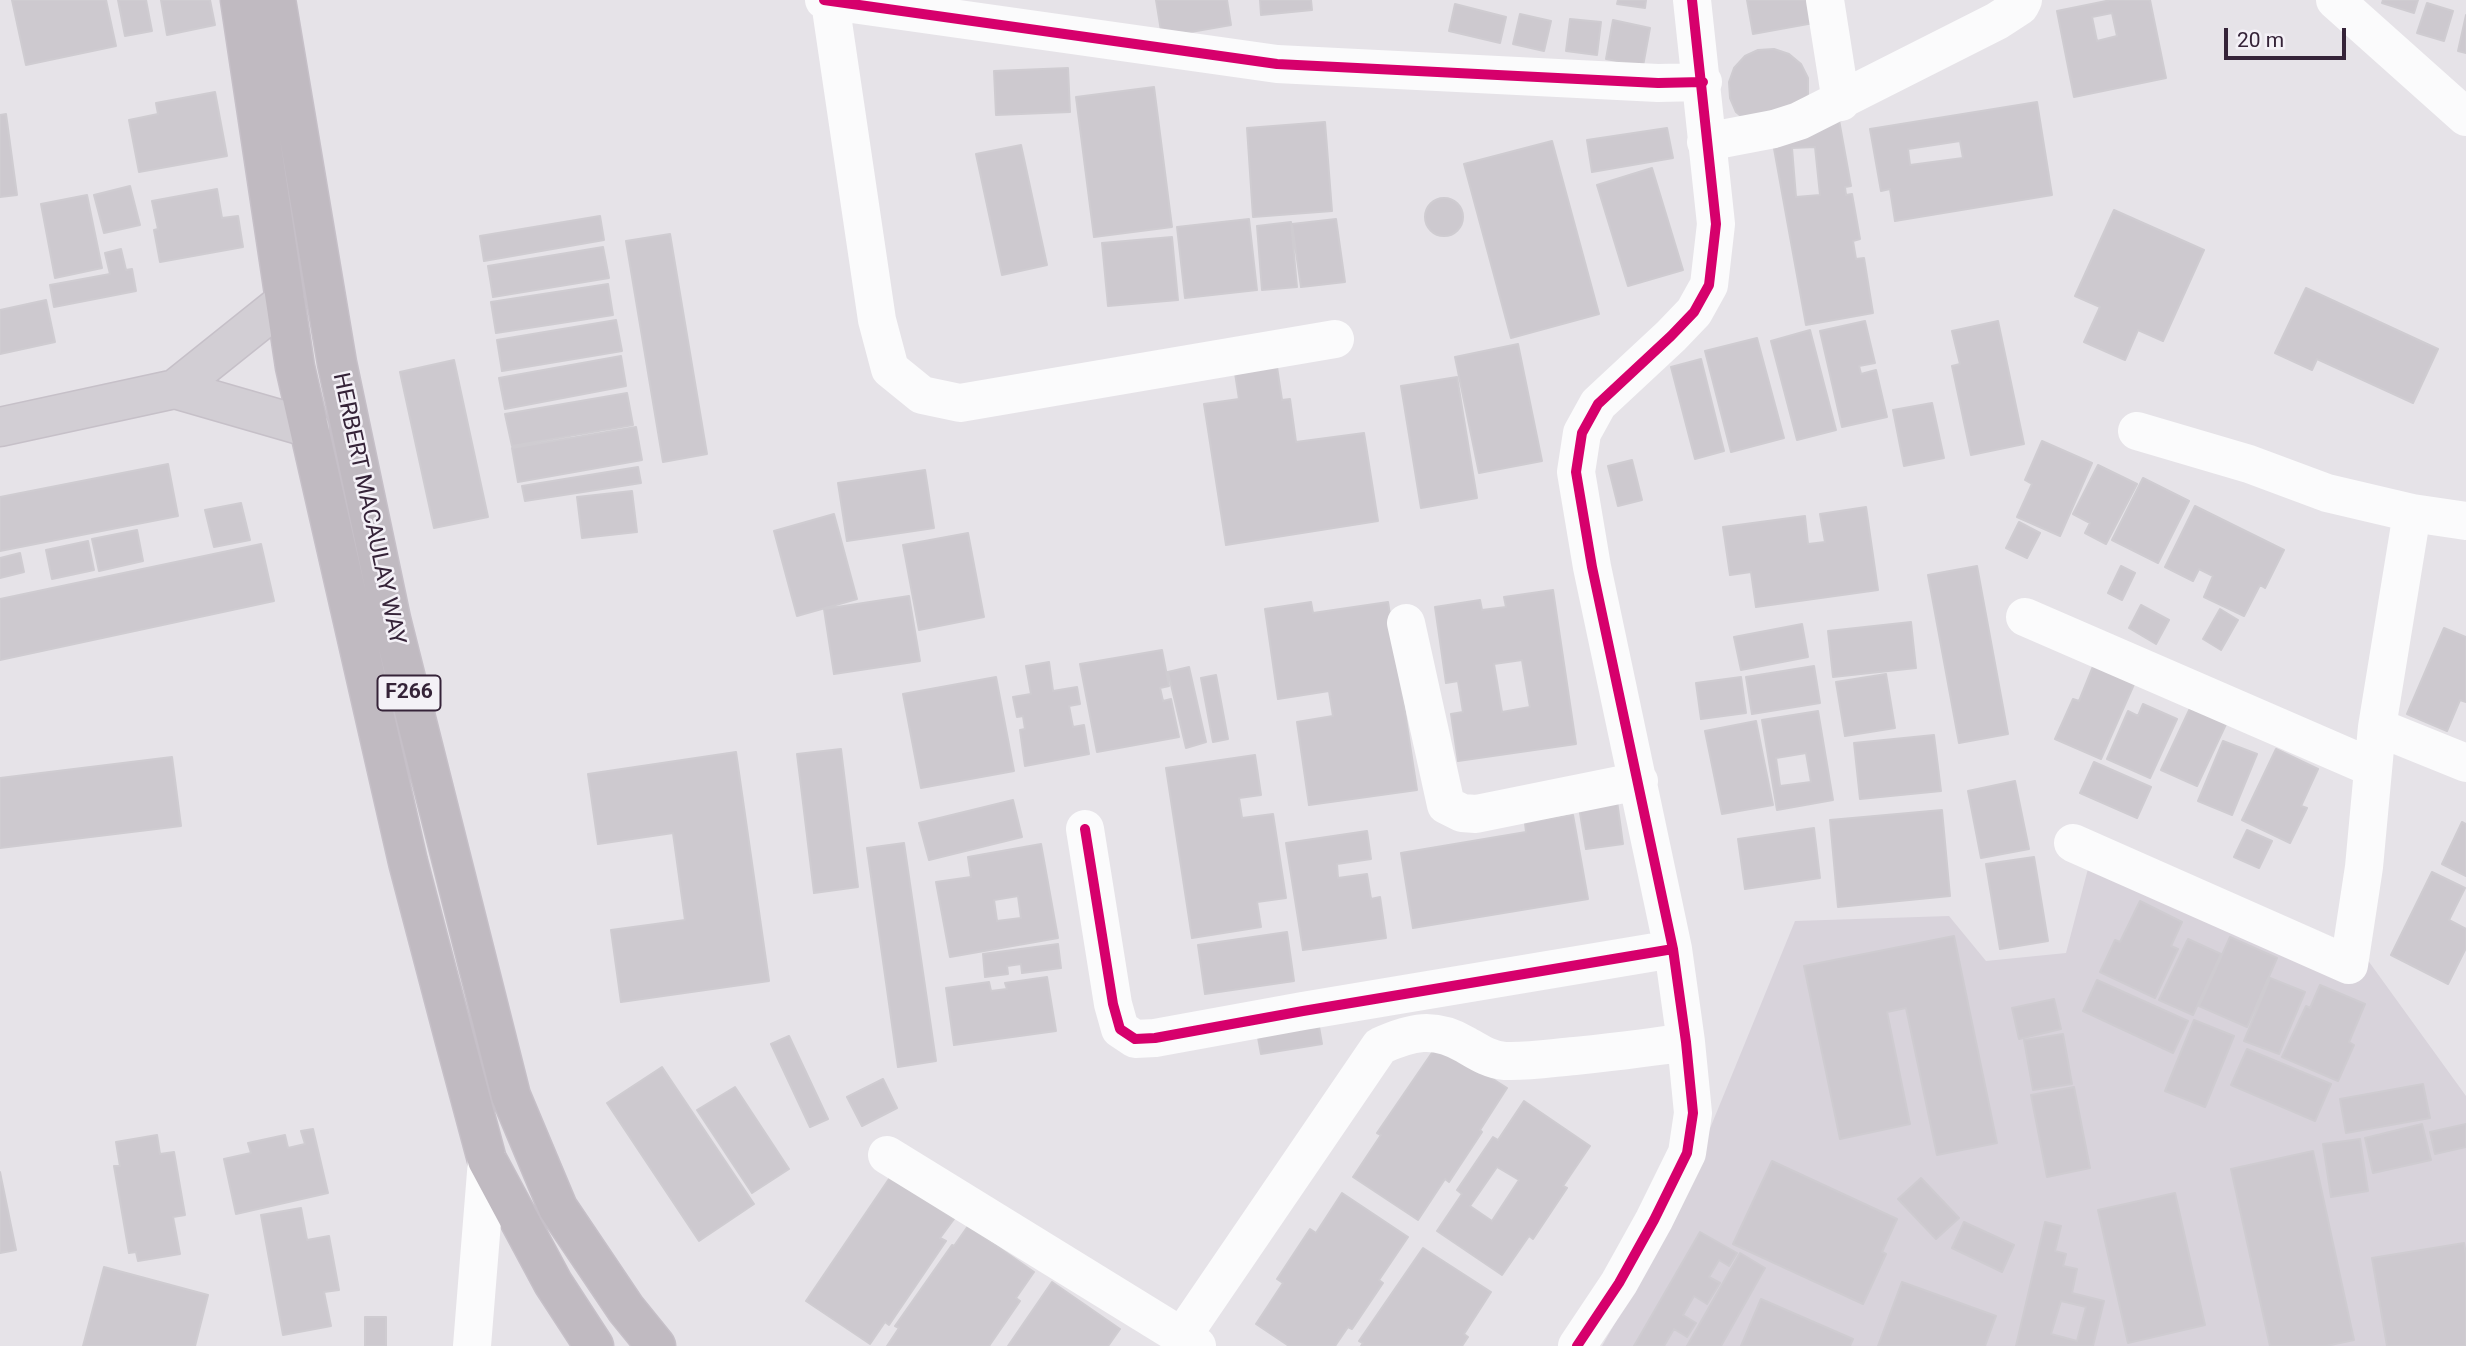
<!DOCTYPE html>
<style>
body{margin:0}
#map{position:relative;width:2466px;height:1346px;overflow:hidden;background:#e6e3e8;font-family:Roboto,sans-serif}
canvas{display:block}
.scale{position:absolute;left:2224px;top:28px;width:122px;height:32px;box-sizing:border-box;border:4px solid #352338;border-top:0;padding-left:9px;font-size:21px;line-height:24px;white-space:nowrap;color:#352338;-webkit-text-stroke:5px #f4f1f7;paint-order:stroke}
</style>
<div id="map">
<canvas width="2466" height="1346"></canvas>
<div class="scale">20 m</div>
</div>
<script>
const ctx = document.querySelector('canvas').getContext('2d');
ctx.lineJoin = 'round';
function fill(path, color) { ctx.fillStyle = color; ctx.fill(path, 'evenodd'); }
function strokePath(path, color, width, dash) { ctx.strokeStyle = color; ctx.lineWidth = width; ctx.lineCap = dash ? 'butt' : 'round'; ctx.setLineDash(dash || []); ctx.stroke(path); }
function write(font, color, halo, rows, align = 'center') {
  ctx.font = font + ' Roboto,sans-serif'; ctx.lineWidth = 5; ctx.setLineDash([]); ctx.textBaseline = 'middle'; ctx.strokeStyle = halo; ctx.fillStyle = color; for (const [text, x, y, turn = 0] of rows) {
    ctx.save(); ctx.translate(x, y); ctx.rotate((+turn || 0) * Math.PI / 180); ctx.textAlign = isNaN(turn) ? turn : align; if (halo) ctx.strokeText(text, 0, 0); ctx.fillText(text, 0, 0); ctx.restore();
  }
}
const built = new Path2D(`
 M2096,838L2359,948L2466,1096V1346H1602L1670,1226L1795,921L1949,916L1986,961L2066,953Z`);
const building = new Path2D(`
 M12,0H106L116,46L26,65Z
 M118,0H146L152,31L125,36Z
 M161,0H210L215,25L167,35Z
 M1156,0H1227L1231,25L1162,37Z
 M1260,0H1311L1312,10L1261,15Z
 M1618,0H1646L1645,8L1617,4Z
 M1747,0H1815L1819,22L1753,34Z
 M2111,0H2150L2166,78L2074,97L2057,11ZM2112,13L2117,36L2097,41L2092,17Z
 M2383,0H2418L2414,13L2382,3Z
 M2427,3L2453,11L2444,41L2417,33Z
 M1455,4L1506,17L1500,43L1449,31Z
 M1520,14L1551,21L1544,51L1513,44Z
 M2466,15V53L2458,51Z
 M1570,19L1601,22L1597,55L1566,51Z
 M1613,20L1650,28L1643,66L1606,59Z
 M1774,49L1789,54L1801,64L1808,78V94L1803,109L1748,122L1736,112L1730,98L1729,82L1734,68L1745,56L1758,50Z
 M1068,68L1070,112L996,115L994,71Z
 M1154,87L1172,227L1094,237L1076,97Z
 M215,92L227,156L139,172L129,120L158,114L156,103Z
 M2037,102L2052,195L1895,221L1890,189L1881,191L1870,129ZM1960,141L1963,158L1910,165L1908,149Z
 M6,114L17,195L0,197V115Z
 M1839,120L1851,186L1845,187L1846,195L1852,194L1860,239L1853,241L1856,259L1864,258L1873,313L1806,325L1771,132ZM1815,147L1820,195L1796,197L1792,148Z
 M1325,122L1332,211L1253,217L1247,128Z
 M1667,128L1673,158L1592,172L1587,140Z
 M1552,141L1599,314L1511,338L1464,164Z
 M1021,145L1047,265L1002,275L976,154Z
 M1652,168L1683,270L1628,286L1597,185Z
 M130,186L140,225L104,233L94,195Z
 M217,189L222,218L238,216L243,247L160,262L154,230L158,229L152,201Z
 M87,195L102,268L55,278L41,204Z
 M1425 217a19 19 0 1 1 38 0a19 19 0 1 1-38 0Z
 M2114,210L2204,250L2163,341L2138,330L2125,360L2084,342L2100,307L2075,296Z
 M600,216L604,240L484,261L480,236Z
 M1249,219L1257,290L1185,298L1177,227Z
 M1336,219L1345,282L1301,287L1292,224Z
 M1291,222L1297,287L1262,290L1257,226Z
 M670,234L707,454L663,462L626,241Z
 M1172,237L1178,300L1108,306L1102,243Z
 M603,247L609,278L493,297L488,266Z
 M121,249L126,270L132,269L136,291L54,307L50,285L110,274L105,253Z
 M608,284L613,315L496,333L491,302Z
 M2306,288L2438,349L2413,403L2317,359L2312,370L2275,353Z
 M46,300L55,342L0,354V310Z
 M616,320L622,351L502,371L497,340Z
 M1865,321L1875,363L1859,366L1861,374L1876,370L1887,417L1842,427L1820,331Z
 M1998,321L2024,444L1971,455L1952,366L1960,364L1952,331Z
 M1810,330L1836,430L1797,440L1771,341Z
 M1757,338L1784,438L1731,452L1705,351Z
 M1518,344L1542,461L1479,473L1455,357Z
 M621,356L626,386L505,409L499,378Z
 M1701,359L1724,451L1695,459L1671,367Z
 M454,360L488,517L434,528L400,372Z
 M1277,367L1282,400L1290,399L1296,442L1364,433L1378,521L1226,545L1204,404L1239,399L1235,373Z
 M1457,377L1477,498L1421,508L1401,386Z
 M627,393L633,425L512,446L505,414Z
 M1932,403L1944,458L1904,466L1893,410Z
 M636,427L642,460L518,482L512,448Z
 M2042,441L2092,463L2060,536L2017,517L2032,484L2025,480Z
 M1632,460L1642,500L1618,506L1608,466Z
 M168,464L178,516L0,551V497Z
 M2098,465L2137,484L2106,544L2085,533L2090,523L2073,514Z
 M638,467L641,483L525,501L522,486Z
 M925,470L934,528L847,541L838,483Z
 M2143,478L2189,501L2158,563L2112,540Z
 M632,491L637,532L582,538L577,497Z
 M241,503L250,540L214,547L205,510Z
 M2195,506L2284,550L2265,588L2260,585L2244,616L2204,597L2213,576L2199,569L2193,581L2165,567Z
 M1866,507L1878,590L1756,607L1751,572L1730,575L1723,527L1805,516L1808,544L1825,542L1820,514Z
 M834,514L857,599L797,616L774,531Z
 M2019,522L2040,533L2027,558L2006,548Z
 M137,530L143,561L99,571L92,539Z
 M968,533L984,617L919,630L903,545Z
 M88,541L94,570L52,579L46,550Z
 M261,544L274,601L0,660V599Z
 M20,553L24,572L0,578V558Z
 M1977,566L2008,734L1959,743L1928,575Z
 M2121,566L2135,573L2122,600L2108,593Z
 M1553,590L1576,744L1458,761L1451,714L1463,712L1458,681L1446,683L1435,607L1480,600L1482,610L1506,607L1504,597ZM1522,660L1530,707L1502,712L1494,664Z
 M909,596L920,661L834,674L824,609Z
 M1311,602L1313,613L1388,602L1417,790L1309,805L1297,722L1333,716L1329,691L1278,699L1265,609Z
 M2141,605L2169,620L2156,644L2129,628Z
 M2220,609L2238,620L2221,650L2203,639Z
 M1911,622L1916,668L1833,677L1828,631Z
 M1802,624L1808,657L1741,670L1734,637Z
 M2444,628L2466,637V702L2460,700L2447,731L2407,714Z
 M1162,650L1169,686L1160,688L1163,701L1171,699L1179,737L1097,752L1080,664Z
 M1049,662L1053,691L1077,687L1080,704L1069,706L1073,727L1084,725L1089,754L1025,766L1020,730L1025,729L1023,716L1017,717L1013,697L1031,694L1026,666Z
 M2094,664L2135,682L2101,759L2055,739L2073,699L2079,701Z
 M1814,666L1820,703L1752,714L1746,677Z
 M1189,667L1206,742L1186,748L1168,672Z
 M1886,674L1895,728L1845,736L1836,682Z
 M1216,675L1228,739L1213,742L1201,678Z
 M996,677L1014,771L921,788L903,694Z
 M1741,677L1746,713L1701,719L1696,683Z
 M2143,704L2177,719L2150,778L2107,759L2128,711L2138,716Z
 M2192,704L2228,720L2197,786L2161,770Z
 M1818,711L1833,800L1777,810L1762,720ZM1806,753L1811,782L1780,786L1776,758Z
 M1756,721L1773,805L1722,814L1705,731Z
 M1934,735L1941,791L1860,799L1854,743Z
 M2223,741L2257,754L2232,815L2198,801Z
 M841,749L858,887L814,893L797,754Z
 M2276,749L2318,769L2301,806L2307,808L2290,843L2242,820Z
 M736,752L769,981L621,1002L611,930L685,920L673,833L598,844L588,774Z
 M1255,755L1261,795L1239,798L1242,818L1273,814L1286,898L1257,902L1261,927L1192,938L1166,768Z
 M172,757L181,826L0,848V778Z
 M2094,762L2151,787L2137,818L2080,793Z
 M2015,781L2029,849L1981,858L1968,791Z
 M1013,800L1022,837L929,860L919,823Z
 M1617,801L1623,844L1586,849L1579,807Z
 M1942,810L1950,896L1838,907L1830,820Z
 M1573,815L1588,899L1413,928L1401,853L1526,832L1525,823Z
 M2462,822L2466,824V876L2442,864Z
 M1814,828L1820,878L1745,889L1738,839Z
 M2247,830L2272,841L2259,868L2234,857Z
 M1367,831L1371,859L1337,864L1338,878L1367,874L1371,899L1380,897L1386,938L1303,950L1286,843Z
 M904,843L936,1061L898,1067L867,848Z
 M1041,844L1058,938L950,957L936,882L971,877L968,857ZM1018,896L1021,918L997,921L994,900Z
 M2034,857L2048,941L2000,949L1986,864Z
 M2432,872L2465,888L2449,920L2466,929V948L2448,984L2391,955Z
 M2140,901L2182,922L2171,946L2178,949L2155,998L2100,972L2115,940L2120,942Z
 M1287,932L1294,981L1205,994L1198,945Z
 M1954,936L1997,1143L1937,1155L1906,1008L1887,1012L1910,1124L1840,1139L1804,966Z
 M2230,937L2277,958L2247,1027L2199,1006Z
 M2188,939L2221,954L2193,1015L2159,1000Z
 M1058,944L1061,968L1022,973L1021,964L1007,966L1008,974L985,977L983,954Z
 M1047,977L1056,1031L954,1045L946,988L989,982L991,991L1007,989L1005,983Z
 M2270,978L2305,992L2279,1054L2244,1041Z
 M2097,980L2188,1021L2173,1053L2083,1011Z
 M2320,985L2365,1004L2349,1042L2354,1045L2338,1081L2282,1057L2306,1006L2310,1008Z
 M2054,999L2061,1029L2019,1039L2012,1008Z
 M2194,1020L2234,1036L2205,1107L2165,1091Z
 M1318,1021L1322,1044L1261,1054L1257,1032Z
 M2063,1034L2072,1084L2033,1090L2024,1040Z
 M789,1036L828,1119L810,1127L771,1044Z
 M1438,1044L1507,1088L1480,1130L1482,1132L1449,1182L1445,1179L1418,1220L1353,1177L1381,1135L1377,1133Z
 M2247,1049L2331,1084L2315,1121L2231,1085Z
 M662,1067L754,1204L699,1241L607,1103Z
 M883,1079L897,1108L862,1126L847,1097Z
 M2423,1084L2430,1118L2346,1133L2340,1099Z
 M735,1087L789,1169L752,1193L697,1110Z
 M2074,1087L2090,1168L2047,1177L2031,1095Z
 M1524,1101L1590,1146L1563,1186L1567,1188L1533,1239L1529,1236L1502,1275L1437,1231L1462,1194L1457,1190L1493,1137L1498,1140ZM1497,1167L1519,1180L1492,1221L1470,1206Z
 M2422,1124L2431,1160L2373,1173L2365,1138Z
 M2466,1124V1147L2435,1154L2430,1132Z
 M313,1129L328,1193L236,1214L224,1159L251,1153L248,1143L285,1135L288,1148L305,1144L301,1131Z
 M157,1135L160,1154L174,1152L185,1215L173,1217L180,1254L138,1261L136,1252L129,1253L114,1166H120L116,1142Z
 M2360,1139L2368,1191L2331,1197L2323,1144Z
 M2313,1151L2354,1340L2326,1346H2270L2231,1169Z
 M1772,1161L1897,1219L1882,1252L1886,1254L1863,1304L1733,1244Z
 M0,1172L16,1250L0,1253Z
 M891,1176L954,1219L940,1238L946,1241L889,1325L885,1322L870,1344L806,1301Z
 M1921,1178L1959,1218L1936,1239L1898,1199Z
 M1342,1193L1408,1237L1379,1280L1383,1283L1352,1329L1348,1327L1335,1346H1289L1256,1324L1283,1283L1277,1279L1310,1229L1316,1233Z
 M2175,1193L2205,1325L2128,1343L2098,1210Z
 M301,1208L307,1240L329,1236L339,1290L324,1292L331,1326L283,1335L261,1215Z
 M1964,1222L2014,1245L2002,1272L1952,1248Z
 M2045,1222L2061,1226L2055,1251L2066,1254L2063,1266L2077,1269L2072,1293L2104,1301L2093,1346H2016ZM2061,1301L2086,1307L2077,1341L2051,1334Z
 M968,1226L1034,1272L1016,1298L1020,1301L989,1346H887L899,1328L895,1326L952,1245L954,1246Z
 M1700,1232L1737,1253L1729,1266L1719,1260L1709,1277L1720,1283L1707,1304L1694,1296L1683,1315L1696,1323L1687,1337L1674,1329L1664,1346H1634Z
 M2464,1243L2466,1254V1346H2387L2372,1258Z
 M1423,1248L1491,1292L1464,1334L1468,1337L1462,1346H1361L1363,1343L1359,1341Z
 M1740,1253L1765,1268L1721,1346H1687Z
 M104,1267L208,1295L195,1346H83Z
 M1052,1282L1120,1329L1108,1346H1008Z
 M1902,1282L1996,1316L1985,1346H1878Z
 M1761,1299L1853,1339L1850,1346H1741Z
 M365,1317H386V1346H365Z`);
const minor = new Path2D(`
 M824,0L1277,64L1658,83L1703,82
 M1825,0L1841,102
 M2335,0L2466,117
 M830,2L877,320L890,369L922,395L960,403L1335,339
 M1706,142L1774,129L1799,121L1997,21L2020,6L2023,0
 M2137,431L2249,464L2327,493L2412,513L2466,521
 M2025,617L2373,768
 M1406,623L1446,805L1462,813L1476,814L1639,781
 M2377,727L2466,763
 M1085,829L1113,1004L1120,1029L1135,1039L1155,1038L1303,1011L1673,949
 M2073,843L2349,965L2364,867L2377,727L2412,513
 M887,1155L1197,1346
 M1183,1335L1380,1046C1411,1032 1434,1026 1466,1045C1478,1052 1490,1060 1505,1061C1528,1062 1552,1058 1575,1056C1612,1052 1649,1048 1686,1042
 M472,1346L487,1160
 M1577,1346L1619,1283L1654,1220L1687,1153L1693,1113L1686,1042L1673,949L1592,567L1576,472L1582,433L1598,404L1671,336L1694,312L1709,285L1716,224L1692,0`);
const major = new Path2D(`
 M175,389L310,428
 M0,427L175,389L285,301`);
const highway = new Path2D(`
 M240,0L295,367L408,862L454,1037L487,1160L553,1283L594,1346
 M276,0L337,363L391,619L511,1096L558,1208L626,1309L656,1346`);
const cycleway = new Path2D(`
 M824,0L1277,64L1658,83L1703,82
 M1085,829L1113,1004L1120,1029L1135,1039L1155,1038L1303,1011L1673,949
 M1577,1346L1619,1283L1654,1220L1687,1153L1693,1113L1686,1042L1673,949L1592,567L1576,472L1582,433L1598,404L1671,336L1694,312L1709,285L1716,224L1692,0`);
const shields = [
 [409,693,63]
];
const shieldNames = [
 ["F266",409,693]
];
const streetNames = [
 ["HERBERT MACAULAY WAY",368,509,78]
];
fill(built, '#d8d3db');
fill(building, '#cdc9cf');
strokePath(building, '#cfccd1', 2);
strokePath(major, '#c6c0c8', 41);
strokePath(highway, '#c6c0c8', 41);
strokePath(minor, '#fbfbfc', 38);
strokePath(major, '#d2ced4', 38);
strokePath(highway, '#c0bac1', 38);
strokePath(cycleway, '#d6006c', 10);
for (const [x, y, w] of shields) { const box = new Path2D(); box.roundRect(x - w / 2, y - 17.5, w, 35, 5); ctx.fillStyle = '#f4f1f7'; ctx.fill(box); strokePath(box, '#352338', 2); }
write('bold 21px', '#352338', null, shieldNames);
write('23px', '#352338', '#f4f1f7', streetNames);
</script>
